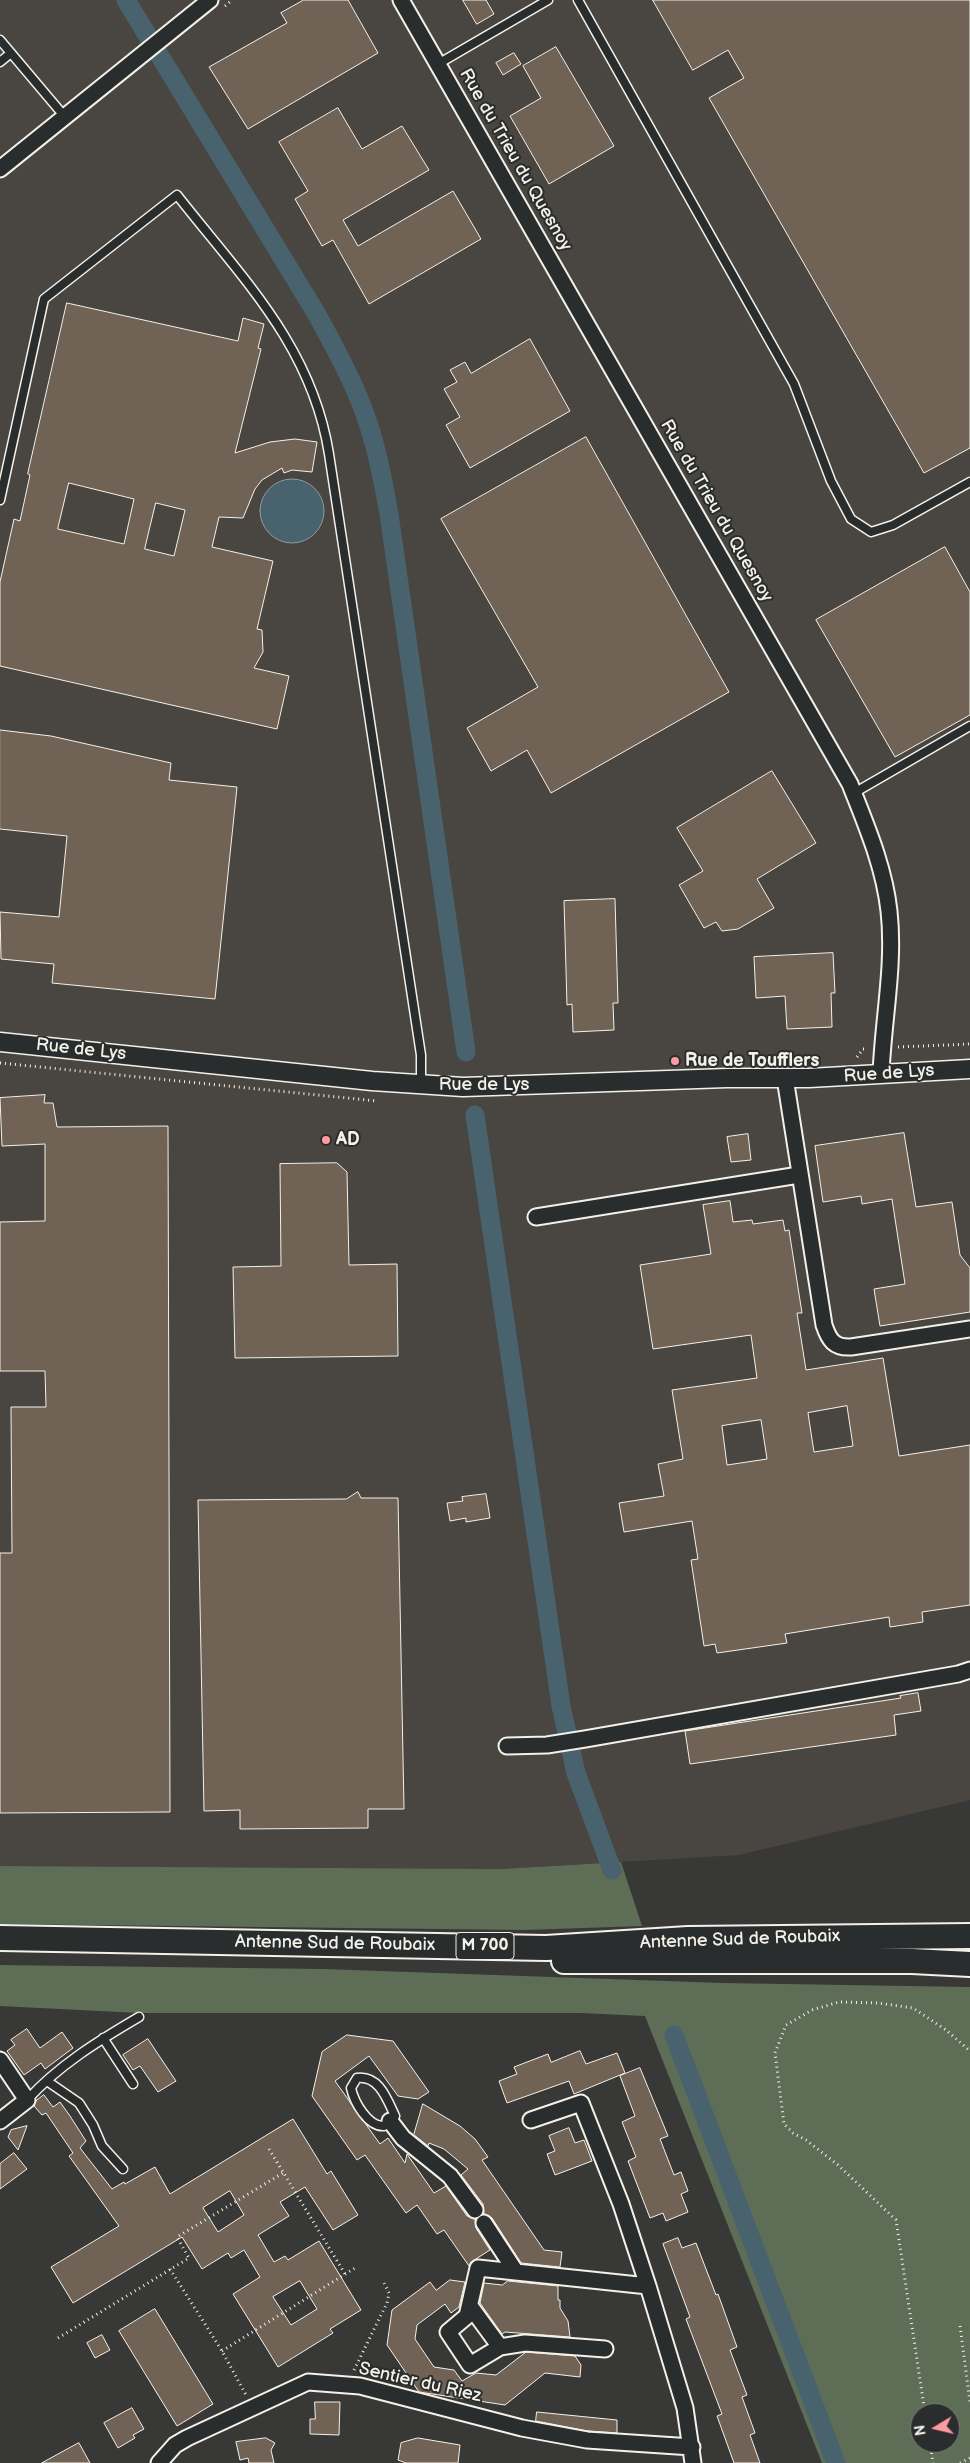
<!DOCTYPE html>
<style>
body{margin:0}
#map{position:relative;width:970px;height:2463px;overflow:hidden;background:#383836;font-family:"Balsamiq Sans",sans-serif}
canvas{display:block}
.north{position:absolute;left:910px;top:2403px;width:50px;height:50px;box-sizing:border-box;background:#2a2d2e;border:1px solid #7b7b78;border-radius:50%;rotate:261deg;font-size:14px;font-weight:700;line-height:20px;text-align:center;color:#f4f1e8}
.north::after{content:'';display:block;margin:auto;width:18px;height:22px;background:#ff9aa2;clip-path:polygon(50% 0,100% 100%,50% 72%,0 100%)}
</style>
<div id="map">
<canvas width="970" height="2463"></canvas>
<div class="north">N</div>
</div>
<script>
const ctx = document.querySelector('canvas').getContext('2d');
ctx.lineJoin = 'round';
function fill(path, color) { ctx.fillStyle = color; ctx.fill(path, 'evenodd'); }
function strokePath(path, color, width, dash) { ctx.strokeStyle = color; ctx.lineWidth = width; ctx.lineCap = dash ? 'butt' : 'round'; ctx.setLineDash(dash || []); ctx.stroke(path); }
function write(font, color, halo, rows, align = 'center') {
  ctx.font = font + ' "Balsamiq Sans",sans-serif'; ctx.lineWidth = 4; ctx.setLineDash([]); ctx.textBaseline = 'middle'; ctx.strokeStyle = halo; ctx.fillStyle = color; for (const [text, x, y, turn = 0] of rows) {
    ctx.save(); ctx.translate(x, y); ctx.rotate((+turn || 0) * Math.PI / 180); ctx.textAlign = isNaN(turn) ? turn : align; if (halo) ctx.strokeText(text, 0, 0); ctx.fillText(text, 0, 0); ctx.restore();
  }
}
const built = new Path2D(`
 M0,0H970V1800L739,1855L501,1869L0,1866Z`);
const green = new Path2D(`
 M621,1862L642,1926L526,1930L0,1924V1866L501,1869Z
 M0,1965L324,1969L723,1983L970,1987V2463H822L645,2016L581,2013H139L0,2006ZM920,2413H950V2443H920Z`);
const water = new Path2D(`
 M260 511a32 32 0 1 1 64 0a32 32 0 1 1-64 0Z`);
const canal = new Path2D(`
 M126,0L316,313C334,346 353,380 366,417C377,448 383,481 389,514L466,1052
 M475,1115L561,1706L576,1773L612,1870
 M674,2035L836,2463`);
const building = new Path2D(`
 M304,0H348L378,53L248,129L209,67L287,23L281,13Z
 M463,0H486L494,14L477,24Z
 M653,0H970V448L924,473L709,98L744,78L728,50L693,70Z
 M556,47L614,146L549,184L510,116L541,98L523,66Z
 M514,53L521,64L503,75L496,63Z
 M338,108L362,149L402,126L429,170L343,220L358,246L453,191L481,239L369,304L333,240L322,246L295,199L308,191L279,142Z
 M67,303L238,341L243,318L264,324L258,348L261,349L235,453L270,442L295,439L317,442L312,472L292,470L284,473L282,468L262,480L255,489L243,518L219,517L212,547L273,561L257,629L262,630L263,652L254,668L289,676L277,729L0,666V582L14,519L20,521L30,475L28,474ZM69,483L134,499L124,544L58,529ZM156,503L185,510L174,556L145,549Z
 M530,339L570,411L470,468L446,425L460,417L444,389L457,382L450,370L465,362L471,373Z
 M586,437L729,692L551,793L527,750L491,771L467,728L538,687L441,519Z
 M945,547L970,592V715L895,757L816,620Z
 M0,730L51,736L171,763L169,780L237,787L215,999L52,983L54,964L1,959L0,912L59,917L67,836L0,829Z
 M772,771L816,843L757,879L774,908L738,929L722,931L716,922L704,928L679,885L703,871L677,828Z
 M615,899L618,1003H613L614,1030L573,1032L572,1004L567,1005L564,901Z
 M833,953L835,993H831L832,1027L787,1029L785,996L756,998L754,957Z
 M45,1095L44,1103H53L57,1127L168,1126L170,1812L0,1813V1553H12L11,1407H46L45,1371H0V1222L45,1221V1144L2,1146L0,1098Z
 M904,1133L916,1207L952,1202L960,1255L970,1268V1312L880,1326L874,1289L905,1284L892,1199L862,1204L861,1196L823,1202L815,1146Z
 M748,1134L751,1160L731,1162L727,1137Z
 M337,1163L347,1172L349,1265L397,1264L398,1356L235,1358L233,1267L281,1266L280,1164Z
 M730,1201L733,1222L752,1220L753,1224L783,1220L785,1231L789,1230L802,1313H797L806,1370L883,1358L899,1456L970,1445V1605L922,1612L923,1622L890,1627L889,1617L785,1634L787,1643L717,1653L715,1644L704,1646L691,1560L698,1559L692,1521L624,1532L619,1503L664,1496L658,1464L683,1459L672,1390L757,1378L751,1335L653,1349L640,1265L711,1254L703,1205ZM847,1406L853,1446L814,1452L808,1413ZM761,1420L767,1459L727,1465L722,1426Z
 M358,1492L361,1498H398L404,1809H368V1828L240,1829V1810L204,1811L198,1500L346,1499Z
 M486,1494L490,1518L466,1522V1518L450,1521L447,1503L463,1501L462,1497Z
 M918,1693L921,1711L894,1715L896,1735L690,1764L685,1731L901,1698L900,1696Z
 M27,2029L40,2048L62,2032L73,2048L45,2069L41,2063L24,2075L7,2051L15,2045L11,2040Z
 M347,2035L393,2041L429,2092L418,2099L398,2096L369,2056L335,2081L380,2144L388,2138L405,2163L407,2154L434,2193L446,2186L467,2216L475,2219L476,2228L490,2250L471,2262L469,2266L444,2230L437,2234L417,2205L406,2213L365,2155L357,2160L312,2096L322,2052Z
 M148,2039L176,2081L158,2092L140,2066L133,2070L123,2055Z
 M580,2051L586,2064L617,2053L625,2073L574,2094L569,2081L507,2103L499,2081L517,2074L514,2067L548,2054L551,2062Z
 M640,2068L668,2136L660,2139L674,2175L681,2172L688,2191L681,2194L688,2212L666,2221L663,2213L650,2218L628,2161L636,2157L622,2122L635,2116L620,2076Z
 M44,2095L53,2107L60,2102L70,2116L86,2141L80,2148L112,2189L124,2182L125,2184L155,2167L170,2194L293,2119L327,2174L331,2171L358,2215L333,2230L305,2187L280,2202L289,2216L258,2235L274,2262L285,2256L288,2260L319,2241L361,2310L330,2329L333,2333L278,2367L233,2294L260,2277L244,2250L231,2258L228,2253L202,2269L182,2237L73,2303L51,2267L119,2226L69,2156L73,2153L46,2113L42,2115L34,2106L36,2101ZM230,2191L244,2215L218,2232L203,2208ZM300,2281L317,2309L291,2325L273,2297Z
 M423,2104L460,2126L475,2139L488,2157L482,2160L544,2250L562,2252L560,2267L521,2263L492,2218L484,2214L483,2204L461,2175L468,2169L444,2149L429,2143L428,2146L414,2135Z
 M27,2126L18,2150L8,2137L11,2130Z
 M569,2128L575,2143L584,2140L592,2161L555,2175L547,2154L555,2151L549,2136Z
 M14,2153L27,2169L0,2189V2164Z
 M678,2238L682,2248L696,2243L716,2295L718,2294L737,2347L730,2350L747,2395L742,2397L755,2433L750,2435L760,2463H734L717,2416L722,2414L686,2319L690,2317L663,2244Z
 M450,2280L465,2282L459,2307L451,2313L445,2304L417,2325L415,2339L434,2367L454,2370L462,2381L476,2373L496,2375L526,2352L575,2356L581,2365L580,2377L545,2373L505,2405L419,2392L387,2345L392,2310L430,2282L436,2290Z
 M508,2281L558,2286V2300H560V2308L568,2321L570,2337L505,2332L502,2334L480,2303L484,2283L502,2285Z
 M155,2309L213,2404L177,2426L119,2331Z
 M102,2335L110,2350L95,2358L87,2343Z
 M315,2402H340L339,2435L310,2434V2419H315Z
 M132,2408L144,2429L133,2435L135,2438L118,2448L104,2423Z
 M537,2412L617,2420V2433L588,2431L536,2421Z
 M266,2438L275,2443L271,2450L274,2463H249L248,2458L240,2460L236,2442Z
 M418,2438L460,2445L458,2463H406L398,2460L401,2443Z
 M79,2443L90,2463H42Z`);
const path = new Path2D(`
 M225,6L232,0
 M898,1047L970,1044
 M857,1057L863,1049H867
 M0,1063L377,1101
 M269,2149L345,2274
 M170,2269L222,2351L246,2395
 M960,2326L970,2402
 M58,2338L189,2258L177,2237L283,2173
 M222,2351L355,2268
 M354,2370L387,2303L389,2293L384,2283
 M925,2413L896,2220L838,2165L806,2140L793,2133L784,2124L775,2053L786,2025L812,2010L839,2002L878,2003L913,2008L946,2030L970,2051
 M930,2443L933,2463
 M960,2463L970,2458`);
const service = new Path2D(`
 M578,0L794,384L831,481L851,519L871,532L893,525L970,482
 M0,40L65,117
 M0,62L11,53
 M438,64L548,0
 M0,500L44,299L177,195C242,278 312,346 329,454L421,1055V1085
 M854,793L970,726
 M103,2038L133,2084
 M357,2078C379,2075 387,2099 395,2116L384,2126C368,2127 354,2102 351,2088Z
 M47,2081L79,2103L93,2125L102,2146L123,2169
 M27,2100C59,2065 98,2041 139,2017`);
const minor = new Path2D(`
 M401,0L850,784C866,825 884,866 889,911C895,965 883,1020 881,1074
 M0,169L210,0
 M785,1078L824,1325C829,1340 834,1348 851,1347L970,1329
 M536,1217L799,1175
 M507,1746L547,1745L585,1739L958,1674L970,1670
 M0,2060L27,2100L0,2121
 M531,2120L581,2103L621,2204L648,2286L685,2408L693,2463
 M390,2121L403,2138L450,2176L475,2210
 M484,2223L516,2272
 M470,2306L500,2347L470,2365L448,2332L467,2316L478,2268L648,2286
 M500,2347L525,2343L605,2349
 M159,2463L175,2445L187,2438L308,2382L360,2386L522,2428L587,2440L692,2447`);
const tertiary = new Path2D(`
 M0,1042L372,1081L463,1087L727,1078H809L970,1069`);
const trunk = new Path2D(`
 M0,1938L546,1948L688,1939L970,1936
 M564,1961H912L970,1964`);
const markers = [
 [675,1061,5,"#ff9aa2"],
 [326,1140,5,"#ff9aa2"]
];
const shields = [
 [485,1946,58]
];
const shieldNames = [
 ["M 700",485,1946]
];
const streetNames = [
 ["Rue du Trieu du Quesnoy",515,160,60],
 ["Rue du Trieu du Quesnoy",716,511,60],
 ["Rue de Lys",81,1050,6],
 ["Rue de Lys",889,1074,-4],
 ["Rue de Lys",484,1085],
 ["Antenne Sud de Roubaix",740,1940,-2],
 ["Antenne Sud de Roubaix",335,1944,1],
 ["Sentier du Riez",420,2383,13]
];
const poiNames = [
 ["Rue de Toufflers",685,1061],
 ["AD",336,1140]
];
fill(built, '#494540');
fill(green, '#5e6d56');
fill(water, '#49636e');
strokePath(water, '#8d9c9f', 1);
strokePath(canal, '#49636e', 19);
fill(building, '#706356');
strokePath(building, '#f4f1e8', 1);
strokePath(service, '#f4f1e8', 11);
strokePath(minor, '#f4f1e8', 19);
strokePath(tertiary, '#f4f1e8', 21);
strokePath(trunk, '#f4f1e8', 28);
strokePath(path, '#f4f1e8', 3, [1, 4]);
strokePath(service, '#2a2d2e', 8);
strokePath(minor, '#2a2d2e', 15);
strokePath(tertiary, '#2a2d2e', 18);
strokePath(trunk, '#2a2d2e', 24);
for (const [x, y, r, color] of markers) { const dot = new Path2D(); dot.arc(x, y, r, 0, 2 * Math.PI); ctx.fillStyle = color; ctx.fill(dot); strokePath(dot, '#2a2d2e', 2); }
for (const [x, y, w] of shields) { const box = new Path2D(); box.roundRect(x - w / 2, y - 13.5, w, 27, 4); ctx.fillStyle = '#2a2d2e'; ctx.fill(box); strokePath(box, '#f4f1e8', 1); }
write('bold 16px', '#f4f1e8', null, shieldNames);
write('18px', '#f4f1e8', '#2a2d2e', streetNames);
write('bold 18px', '#f4f1e8', '#2a2d2e', poiNames, 'left');
</script>
